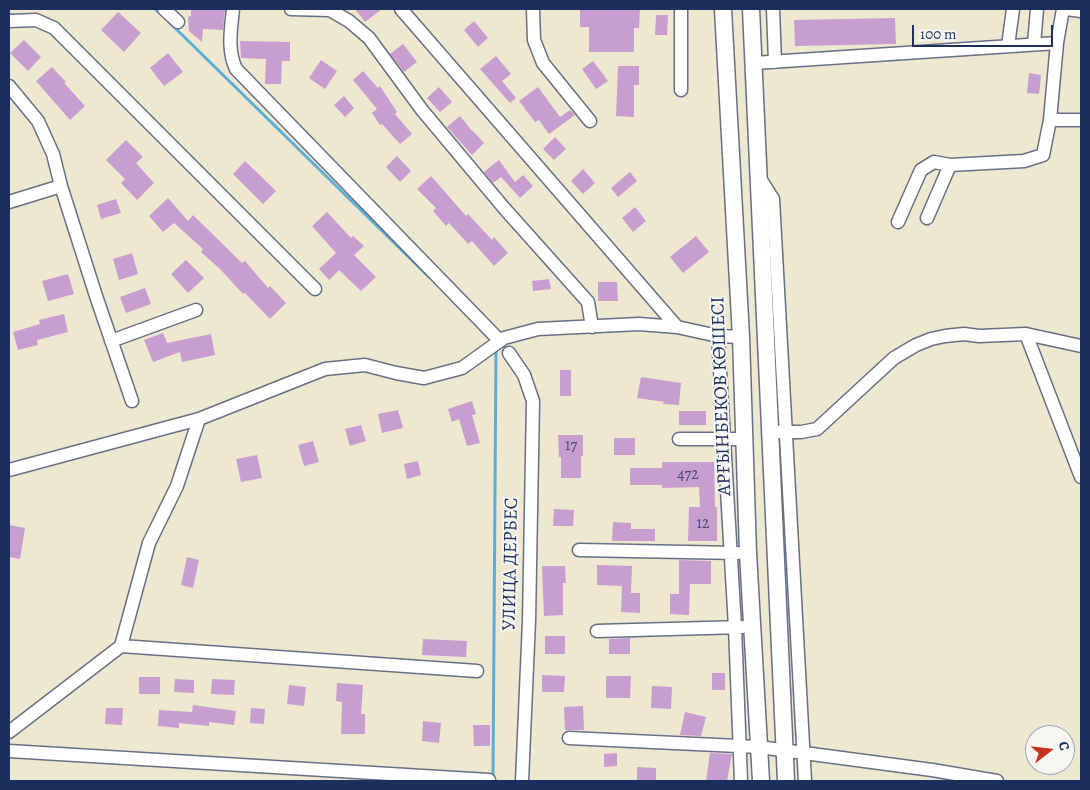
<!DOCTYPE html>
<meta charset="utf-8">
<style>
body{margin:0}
#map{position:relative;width:1090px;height:790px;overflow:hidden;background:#efe8d1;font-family:Alegreya,serif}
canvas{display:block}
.frame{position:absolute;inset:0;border:10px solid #1b2f5e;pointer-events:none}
.north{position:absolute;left:1025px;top:725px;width:50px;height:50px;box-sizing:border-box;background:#f6f6f2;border:1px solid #9ea6b7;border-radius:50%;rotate:74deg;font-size:14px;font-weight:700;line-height:20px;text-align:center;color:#1b2f5e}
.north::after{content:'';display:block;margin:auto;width:18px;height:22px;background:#c8321e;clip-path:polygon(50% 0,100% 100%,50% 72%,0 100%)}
.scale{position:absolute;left:912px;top:25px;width:141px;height:22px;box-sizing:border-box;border:2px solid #1b2f5e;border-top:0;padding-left:6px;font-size:15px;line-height:18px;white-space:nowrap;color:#1b2f5e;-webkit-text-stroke:4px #f6f6f2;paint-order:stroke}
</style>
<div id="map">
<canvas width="1090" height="790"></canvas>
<div class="frame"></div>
<div class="north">С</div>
<div class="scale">100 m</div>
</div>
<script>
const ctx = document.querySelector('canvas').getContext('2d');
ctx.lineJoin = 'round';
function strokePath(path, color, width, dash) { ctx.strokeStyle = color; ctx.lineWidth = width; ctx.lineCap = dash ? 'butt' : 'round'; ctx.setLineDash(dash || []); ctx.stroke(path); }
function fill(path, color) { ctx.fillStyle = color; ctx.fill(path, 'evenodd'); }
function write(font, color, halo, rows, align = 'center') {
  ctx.font = font + ' Alegreya,serif'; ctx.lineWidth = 4; ctx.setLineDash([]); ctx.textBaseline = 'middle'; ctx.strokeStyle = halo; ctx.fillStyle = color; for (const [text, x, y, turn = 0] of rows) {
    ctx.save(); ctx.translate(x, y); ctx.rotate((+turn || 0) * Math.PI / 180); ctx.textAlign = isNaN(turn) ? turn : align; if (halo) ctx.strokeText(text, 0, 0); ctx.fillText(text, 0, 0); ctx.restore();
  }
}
const stream = new Path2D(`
 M155,9L161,14
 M169,22L429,277
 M493,778L496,347`);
const building = new Path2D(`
 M191,9H225L223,30L203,29L202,42L189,31L188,17L191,16Z
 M355,9H382L365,22Z
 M580,9H640L639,28H634V52H589V27H580Z
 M118,12L141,33L124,52L101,30Z
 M656,15H668L667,35H655Z
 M895,18L896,44L795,46L794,20Z
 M474,21L488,38L478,47L464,30Z
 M24,40L41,57L28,71L10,53Z
 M240,41L290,42V61H282L281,84H265L266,59L241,58Z
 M403,44L417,62L404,72L390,54Z
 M168,53L183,72L164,86L150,68Z
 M496,56L511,74L502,81L516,98L510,103L480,69Z
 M321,60L337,71L325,89L309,78Z
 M593,61L608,81L596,89L582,69Z
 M618,66H639V85H634V117L616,116Z
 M52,67L66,82L64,83L85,106L70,120L36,81Z
 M363,71L378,88L380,86L397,112L395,114L412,134L400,144L382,124L380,125L372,113L377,109L353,80Z
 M1029,73L1041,75L1039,94L1027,93Z
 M439,87L452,102L440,112L427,98Z
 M538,87L560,117L570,110L575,115L549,134L539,120L535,122L519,101Z
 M344,96L354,108L345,117L334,105Z
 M460,116L472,131H473L484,143L472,155L447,127Z
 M555,137L566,149L554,160L543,149Z
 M126,140L143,157L136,163L154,183L137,200L121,183L125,179L106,160Z
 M397,156L411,171L400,182L386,167Z
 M499,160L515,182L523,175L533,186L520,198L501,177L493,183L484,172Z
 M245,161L276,191L263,204L233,174Z
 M583,169L595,183L583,194L571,181Z
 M630,172L637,181L618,197L611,188Z
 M431,176L466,216L468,214L492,240L494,237L508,253L494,266L472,241L468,244L449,223L446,226L433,211L436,208L417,189Z
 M168,198L188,221L193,215L242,263L245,261L268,288L270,286L286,303L270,319L245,293L243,294L220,269L201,252L203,249L174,223L163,232L149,216Z
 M116,199L121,213L101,219L97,205Z
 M635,207L646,221L633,232L622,218Z
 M327,212L351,238L353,236L364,246L354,255L376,277L361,291L339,270L329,280L319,269L336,253L312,226Z
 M696,236L709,252L683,273L670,257Z
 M132,253L138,274L119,280L113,259Z
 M186,260L204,278L188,293L171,274Z
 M68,274L74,294L48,301L42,281Z
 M549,279L551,289L533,291L532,281Z
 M598,282H617L618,301H598Z
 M145,288L151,304L126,313L120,297Z
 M64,314L68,332L37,340L38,345L18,350L13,332L40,324L39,320Z
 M163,333L167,343L211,334L215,355L182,362L180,352L153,362L144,340Z
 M560,370H571V396H560Z
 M641,377L681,383L679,405L663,404L664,402L637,398Z
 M472,401L476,414L472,415L480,443L467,446L459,419L452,422L448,409Z
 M398,410L403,428L382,433L378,414Z
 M679,411H706V425H679Z
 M361,425L366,441L350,446L345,429Z
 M558,435H583V456H581V478H561V457H559Z
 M614,438H635V455H614Z
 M313,441L319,462L304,466L298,445Z
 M257,455L262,478L241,482L236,459Z
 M418,461L421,475L407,479L404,464Z
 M662,462H714L715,507H717V541H688L689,507H700L699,487L662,488V485H630V468H662Z
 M554,509L574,510L573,526H553Z
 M613,522L631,523V529H655V541H612Z
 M9,525L25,528L20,559L9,557Z
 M187,557L199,560L193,588L181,585Z
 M679,560L711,561V584H690L689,615L670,614V594H679Z
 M597,565L632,566L631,593H640V613L621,612L622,586L597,585Z
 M542,566H565L566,583H563V615L544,616Z
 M545,636H565V654H545Z
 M630,638V654H609V639Z
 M423,639L467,641L466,657L422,655Z
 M712,673H725V690H712Z
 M542,675L565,676L564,692H542Z
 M606,676H631L630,698H606Z
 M139,677H160V694H139Z
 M175,679L194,680V693L174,692Z
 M212,679L235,680L234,695L211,694Z
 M337,683L363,685L361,714H365V734H341L342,702L336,701Z
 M289,685L306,687L304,706L287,704Z
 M652,686L672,687L671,709L651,708Z
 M193,705L236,711L234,725L209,722V726L179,723V728L158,726L159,710L192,712Z
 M583,706L584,730H565L564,707Z
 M106,708H123L122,725L105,724Z
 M251,708L265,709L264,724L250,723Z
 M685,712L706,717L701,736L680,735Z
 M423,721L441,723L439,743L422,741Z
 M473,725H490V746H474Z
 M617,753V766L604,767V754Z
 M710,753L732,754L727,781H706Z
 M637,767L656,768V781H637Z`);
const minor = new Path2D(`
 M164,9L178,22
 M233,9C231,29 227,50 236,69L500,341
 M291,9L330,10L349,21L369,38L422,110L504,208L588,302L592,327
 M401,9L677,327
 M533,9L534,40L543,63L590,121
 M681,9V90
 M773,9L775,62
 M1067,9L1081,11
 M9,21L36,20L54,28L315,289
 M1034,44L1037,9
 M1008,46L1013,9
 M754,63L1057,43
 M9,86L38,121L53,154L61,186L96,296L132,401
 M1050,120H1081
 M759,177L773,199L805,781
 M9,202L61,186
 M927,218L950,165
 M898,222L921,170L934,162L950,165L1024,161L1043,155L1050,120L1057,43L1063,9
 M1026,334L1081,477
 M718,336L735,627L741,781
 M111,341L196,310
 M509,353L524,375L533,401L529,621L522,781
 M778,432H801L817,429L894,358L916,345L931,339L945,336L964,334L979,336L1026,334L1081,346
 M679,439H745
 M9,470L199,419L325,369L365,365L396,373L424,378L462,368L504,338L538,329L639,324L677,327L718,336L741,337
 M579,550L738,553
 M597,631L743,627
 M121,646L477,671
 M9,732L121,646L149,543L177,486L199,419
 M569,738L759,747L932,770L997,781
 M9,751L489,780`);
const major = new Path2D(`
 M723,9L741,337L748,553L761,781
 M751,9L786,781`);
const numberNames = [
 ["17",571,446],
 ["472",688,475],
 ["12",703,524]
];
const streetNames = [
 ["АРҒЫНБЕКОВ КӨШЕСІ",722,396,-92],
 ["УЛИЦА ДЕРБЕС",511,564,-89]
];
strokePath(stream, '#5baed6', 3);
fill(building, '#c89dd0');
strokePath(minor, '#657086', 15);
strokePath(major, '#657086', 19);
strokePath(minor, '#fff', 12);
strokePath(major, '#fff', 16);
write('16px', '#464a7a', null, numberNames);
write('19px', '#1b2f5e', '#f6f6f2', streetNames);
</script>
